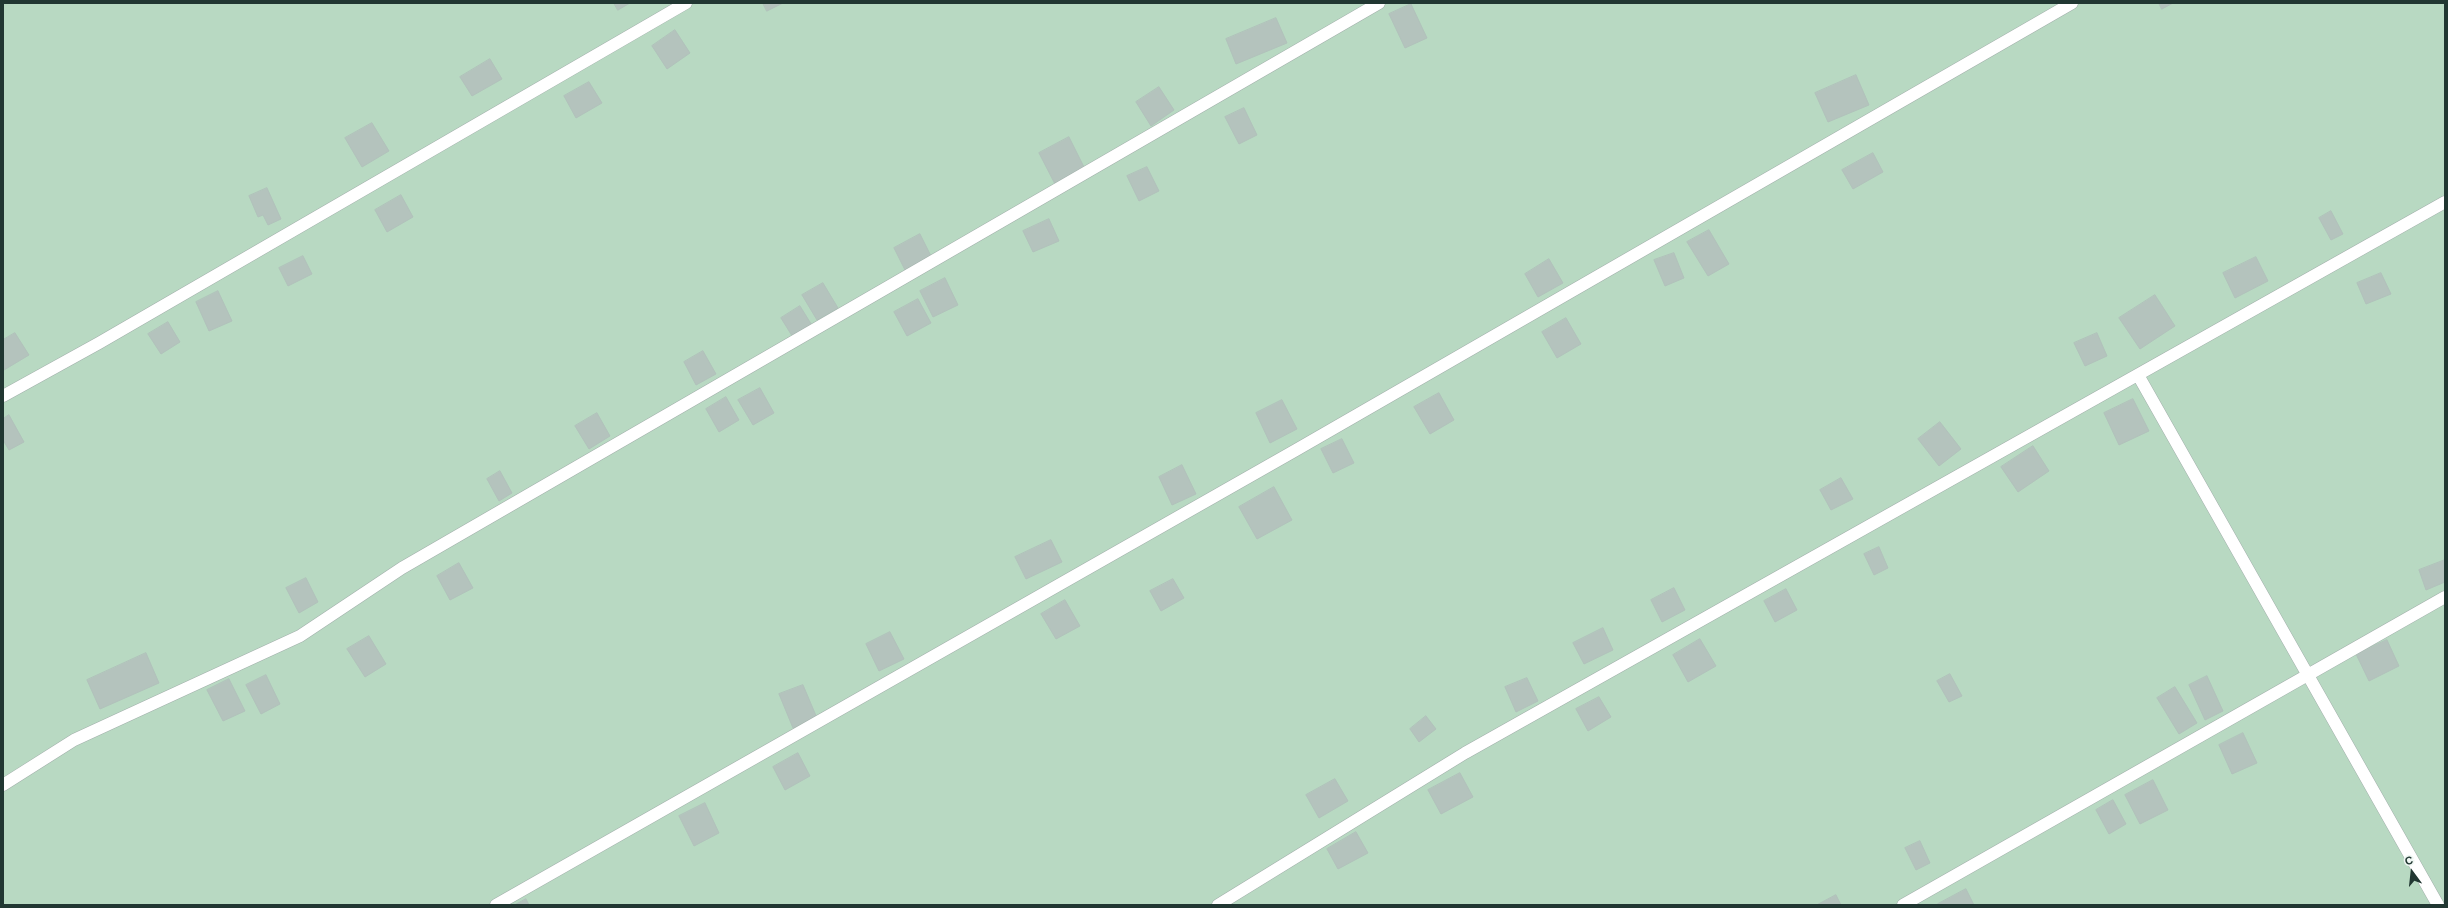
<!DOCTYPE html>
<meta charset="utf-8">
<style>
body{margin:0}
#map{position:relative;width:2448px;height:908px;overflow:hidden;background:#dee9e4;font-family:"DM Sans",sans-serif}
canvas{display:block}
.frame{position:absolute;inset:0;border:4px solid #213732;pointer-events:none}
.north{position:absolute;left:2392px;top:852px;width:40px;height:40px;-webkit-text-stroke:3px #eef6f2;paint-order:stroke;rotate:345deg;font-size:11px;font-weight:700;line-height:16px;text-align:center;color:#213732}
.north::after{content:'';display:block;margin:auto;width:14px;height:18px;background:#213732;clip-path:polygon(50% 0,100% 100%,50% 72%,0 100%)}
</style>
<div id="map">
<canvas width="2448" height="908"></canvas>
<div class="frame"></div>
<div class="north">С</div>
</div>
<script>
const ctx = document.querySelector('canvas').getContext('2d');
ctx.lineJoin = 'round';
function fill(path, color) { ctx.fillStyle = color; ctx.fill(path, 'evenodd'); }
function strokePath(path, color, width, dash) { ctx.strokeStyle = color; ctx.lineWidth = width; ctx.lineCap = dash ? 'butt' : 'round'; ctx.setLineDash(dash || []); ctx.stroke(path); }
const green = new Path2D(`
 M3,3H2445V905H3Z`);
const building = new Path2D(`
 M614,3H630L618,10Z
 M763,3H783L767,11Z
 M2159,3H2173L2162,9Z
 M1411,4L1427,38L1405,48L1389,14Z
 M1276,18L1287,43L1236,64L1226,39Z
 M675,30L690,53L667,69L652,46Z
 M490,59L502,79L472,96L460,77Z
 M1856,75L1869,105L1828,122L1815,93Z
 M589,82L602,103L576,118L564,96Z
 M1159,87L1174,110L1151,126L1136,102Z
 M1244,108L1257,135L1239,144L1225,117Z
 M372,123L389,151L362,167L345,138Z
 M1069,137L1085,169L1055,184L1039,153Z
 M1873,153L1883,172L1853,189L1842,170Z
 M1147,167L1159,191L1139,201L1127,176Z
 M267,188L281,219L268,225L263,215L258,217L249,196Z
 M401,195L413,217L387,232L375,210Z
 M2331,211L2343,234L2331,240L2319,218Z
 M1049,219L1059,241L1033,252L1023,231Z
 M1709,230L1729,264L1708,276L1687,242Z
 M920,234L931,256L905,270L894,248Z
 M1674,253L1684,278L1665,286L1654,260Z
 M303,256L312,274L288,286L279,268Z
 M2256,257L2268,281L2235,298L2223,273Z
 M1549,259L1563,283L1538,297L1525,274Z
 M2381,273L2391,294L2366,304L2357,283Z
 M945,278L958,305L933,317L920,291Z
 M823,283L838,308L817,320L802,295Z
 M218,291L232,321L209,331L196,302Z
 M2155,295L2175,326L2140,349L2119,318Z
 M918,299L931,323L907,336L894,312Z
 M800,306L813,327L794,339L781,318Z
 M1566,318L1581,344L1557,358L1542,332Z
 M168,322L180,342L161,354L148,334Z
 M15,333L29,355L4,370L3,340Z
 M2097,333L2107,356L2085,366L2074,343Z
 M703,351L716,374L696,385L684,362Z
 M760,388L774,413L753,425L738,400Z
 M1439,393L1454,420L1430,434L1414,407Z
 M726,397L739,420L719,432L706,409Z
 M2133,399L2149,431L2119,445L2104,413Z
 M1282,400L1297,429L1270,443L1256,413Z
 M597,413L610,436L589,449L575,426Z
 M9,415L24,442L9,450L3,440V419Z
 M1940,422L1961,449L1939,466L1918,439Z
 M1342,439L1354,463L1333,473L1321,449Z
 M2033,446L2049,471L2018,492L2001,467Z
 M1182,465L1196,494L1172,505L1159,477Z
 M500,471L512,493L499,501L487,479Z
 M1841,478L1853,499L1831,510L1820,490Z
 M1274,487L1292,520L1257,539L1239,507Z
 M1051,540L1062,562L1026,579L1015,557Z
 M1879,547L1888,568L1874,575L1864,554Z
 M2445,560V582L2426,590L2419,570Z
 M459,563L473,588L450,600L437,576Z
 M306,578L318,602L299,613L286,588Z
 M1173,579L1184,598L1161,611L1150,591Z
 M1674,588L1685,610L1662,622L1651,600Z
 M1786,589L1797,610L1775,622L1764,601Z
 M1065,600L1080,626L1056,639L1041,614Z
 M1603,628L1613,650L1584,664L1573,643Z
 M890,632L904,659L879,671L866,644Z
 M369,636L386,664L365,677L347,649Z
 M1700,639L1716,666L1688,682L1673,655Z
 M2387,640L2399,666L2369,681L2356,654Z
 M146,653L159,683L100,709L87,680Z
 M1950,674L1962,696L1949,702L1937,681Z
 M266,675L280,704L261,714L246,685Z
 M2207,676L2223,711L2205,720L2189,685Z
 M1527,678L1538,701L1516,712L1505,687Z
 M229,679L245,711L223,721L207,690Z
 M803,685L817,718L793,728L779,694Z
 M2175,687L2197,723L2179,734L2157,698Z
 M1599,697L1611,717L1588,731L1576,709Z
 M1426,716L1436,729L1419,742L1410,729Z
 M2243,733L2257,763L2232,774L2219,745Z
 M798,753L810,776L785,790L773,767Z
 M1460,773L1473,797L1441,814L1428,790Z
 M1335,779L1348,801L1319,818L1306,795Z
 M2153,780L2168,810L2140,824L2125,795Z
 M2113,800L2126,824L2109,834L2096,810Z
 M705,803L719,833L694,846L679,816Z
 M1356,832L1368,853L1338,869L1327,849Z
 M1920,841L1930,863L1916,870L1905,848Z
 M1966,889L1974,905H1939L1938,904Z
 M1836,895L1841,905H1817Z
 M526,899L529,905H515Z`);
const lane = new Path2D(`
 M2138,375L2438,905
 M3,396L99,343L686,3
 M3,785L74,740L300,636L402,568L1379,3
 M496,905L1296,450L2072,3
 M1218,905L1465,753L2445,202
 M1903,905L2445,597`);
fill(green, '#b8d9c2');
fill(building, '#b4c3bd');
strokePath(building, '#b1c2bb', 1);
strokePath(lane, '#a2b0ab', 13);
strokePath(lane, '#fff', 12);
</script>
